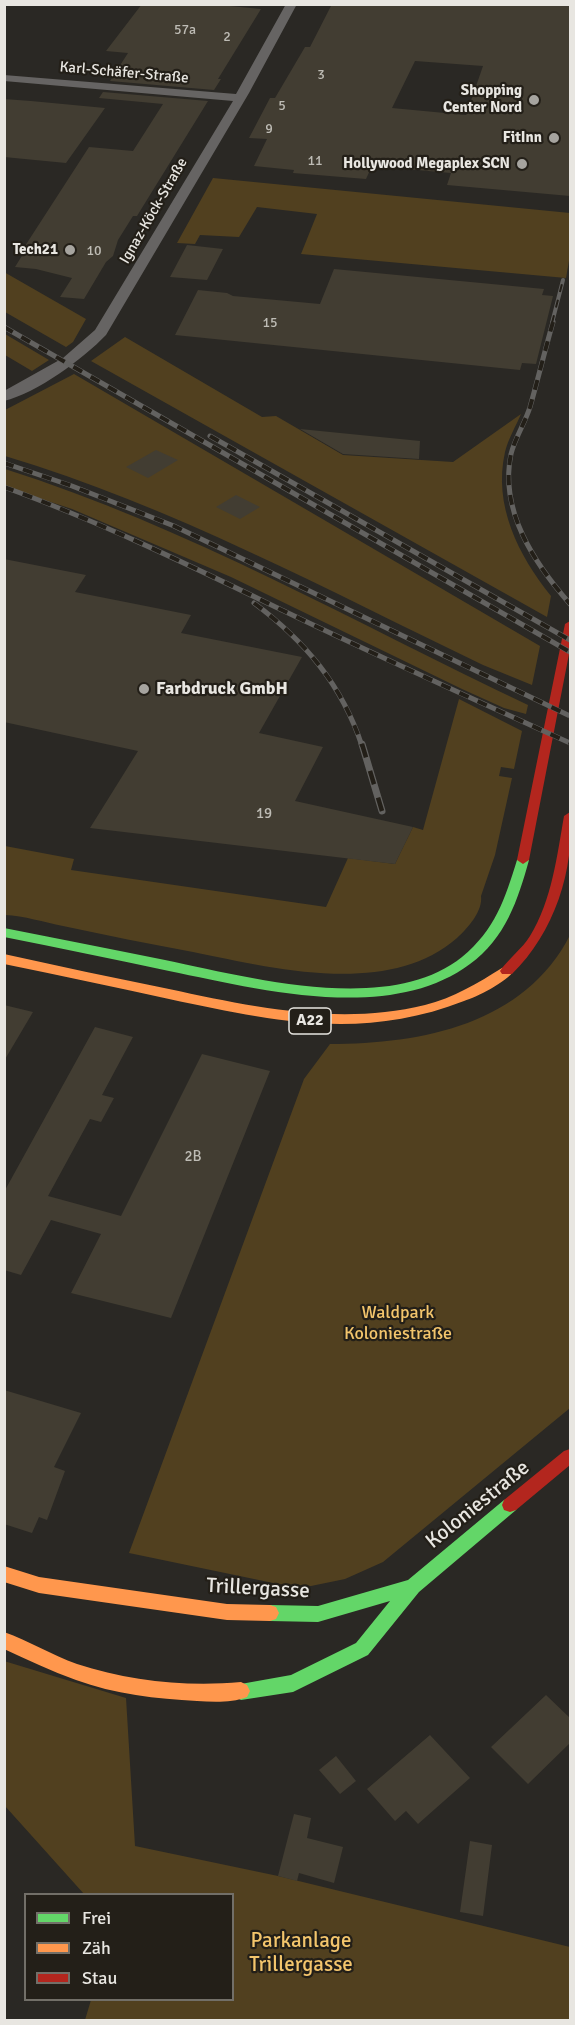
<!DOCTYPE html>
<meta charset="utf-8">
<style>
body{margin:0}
#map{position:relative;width:575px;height:2025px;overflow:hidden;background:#2a2824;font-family:Signika,sans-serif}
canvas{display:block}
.frame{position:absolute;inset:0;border:6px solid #e8e6e1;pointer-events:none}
.legend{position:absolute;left:24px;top:1893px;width:210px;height:108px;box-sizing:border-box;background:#231f18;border:2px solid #726f68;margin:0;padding:8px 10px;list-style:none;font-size:18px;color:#e8e6e1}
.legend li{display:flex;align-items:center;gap:12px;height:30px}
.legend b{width:30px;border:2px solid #726f68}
</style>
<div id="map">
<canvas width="575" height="2025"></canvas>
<div class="frame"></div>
<ul class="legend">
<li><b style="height:8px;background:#63d668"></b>Frei</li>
<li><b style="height:8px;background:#ff974d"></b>Zäh</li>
<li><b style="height:8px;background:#b3261e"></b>Stau</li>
</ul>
</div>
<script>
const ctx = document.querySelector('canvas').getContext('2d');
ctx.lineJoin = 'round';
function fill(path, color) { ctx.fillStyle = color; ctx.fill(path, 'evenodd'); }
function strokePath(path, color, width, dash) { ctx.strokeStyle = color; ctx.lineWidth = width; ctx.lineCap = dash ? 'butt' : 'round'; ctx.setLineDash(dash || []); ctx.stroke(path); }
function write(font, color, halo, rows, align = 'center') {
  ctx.font = font + ' Signika,sans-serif'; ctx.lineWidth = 4.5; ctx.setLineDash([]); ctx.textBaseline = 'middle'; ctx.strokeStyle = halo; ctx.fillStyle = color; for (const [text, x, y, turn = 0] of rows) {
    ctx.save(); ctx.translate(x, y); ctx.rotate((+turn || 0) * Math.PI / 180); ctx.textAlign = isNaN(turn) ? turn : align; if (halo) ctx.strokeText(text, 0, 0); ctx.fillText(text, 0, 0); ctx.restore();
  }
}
const green = new Path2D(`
 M213,178L570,213V255L566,278L301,254L317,214L257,207L239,237L200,235L195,244L177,243Z
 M4,272L86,319L73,342L66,347L5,312Z
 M5,334L49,360L32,371L5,355Z
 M125,337L262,417L276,416L343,455L453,462L521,414C516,426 508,439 505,452C493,505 518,555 551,596L547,617L91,361Z
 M74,374L540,646L532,685L483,665C327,590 172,506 5,456V410Z
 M5,469C188,527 355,623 528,705L526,714L504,708L462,689L231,577L72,509L5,487Z
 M459,699L522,731L514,769L501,767L499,776L512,778L495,855L481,896C483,911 468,928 457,938C389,998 272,968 193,952C149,944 106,935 63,926C44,922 24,916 5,915V846L74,859L71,870L326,907L348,858L395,864L413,827L423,830Z
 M570,935V1408L383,1562L345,1579L311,1586L278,1584L129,1553L304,1079L330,1044C422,1044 525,1024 570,935Z
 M4,1661L126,1698L135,1846L278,1876L570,1947V2020H85L91,2000H232V1894H84L5,1806Z`);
const building = new Path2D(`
 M142,4H209L261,9L218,79H221L214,90L110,81L128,53L106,51Z
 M332,4H570V196L447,185L451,173L372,166L366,179L293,173L294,170L254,166L267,139L249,138L270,98H275L305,47H310ZM415,61L483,66L466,115L392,108Z
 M103,92L208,101L137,216H133L118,240L113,256L106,262L84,299L60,297L72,278L36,269L15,267L23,254L25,246L89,147L133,151L163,104L99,98Z
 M4,99L31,101L105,108L66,163L4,157Z
 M187,245L223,249L207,280L170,277Z
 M334,269L544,289L542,295L553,296L536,364L522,363L520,370L175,335L198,290L227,293L233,296L320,304Z
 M300,429L420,441L419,459L343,454Z
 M156,450L178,460L148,478L126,467Z
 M236,495L260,507L240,519L216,507Z
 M4,559L86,575L75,592L191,615L181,633L302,657L259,733L323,747L295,801L413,827L395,864L90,828L138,751L4,722Z
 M4,1005L33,1012L4,1061Z
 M95,1027L133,1037L102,1095L114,1098L101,1122L90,1119L48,1196L121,1216L202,1054L270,1071L171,1318L71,1293L101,1234L51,1220L21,1275L4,1270V1192Z
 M4,1390L81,1413L54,1467L65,1471L47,1520L39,1517L32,1533L4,1524Z
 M546,1695L570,1718V1743L528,1784L491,1747Z
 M430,1735L470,1778L418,1824L406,1811L395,1821L367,1789Z
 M336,1756L356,1781L340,1794L319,1770Z
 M294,1814L311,1818L307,1838L343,1847L334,1883L299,1873L297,1881L278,1876Z
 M470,1841L492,1845L483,1916L460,1912Z`);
const street = new Path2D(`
 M286,4H297L249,93L106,335C83,359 37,393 4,401V391L63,358L95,330L233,101L4,81V75L236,94Z`);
const fast = new Path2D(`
 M523,856L529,860C518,900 505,939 470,964C390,1024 258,989 169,971C114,959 59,948 4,937V928C58,939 112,949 165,960C248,977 389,1016 462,957C495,930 505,899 517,860Z
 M510,1498L516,1500L518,1505L516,1510L419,1592L368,1655L293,1692L241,1700L235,1697L232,1691L235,1685L291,1675L356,1643L390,1601L318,1622L270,1621L264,1619L261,1613L264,1607L270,1605L318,1606L408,1580L504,1500Z`);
const slow = new Path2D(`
 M4,954C59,966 114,978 169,989C253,1007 340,1026 425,1005C453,998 478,983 502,968L507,966L514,971C506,982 477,997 464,1001C361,1041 273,1021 169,999C114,987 59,975 4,964Z
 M4,1566L39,1577L227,1604L270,1605L276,1607L279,1613L276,1619L270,1621L227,1620L39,1593L4,1582Z
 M4,1632C29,1641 52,1655 77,1664C128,1681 187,1687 241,1682L247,1685L250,1691L247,1697C232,1703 213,1702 197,1701C157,1699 114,1694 76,1680C51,1671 28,1660 4,1649Z`);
const jam = new Path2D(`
 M570,621V649L529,860L523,864L517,860L565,624Z
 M570,812C575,870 554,933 512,974H502L500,971C509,958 522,949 530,936C552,900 557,856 564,816Z
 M570,1449V1465L516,1510L510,1512L504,1510L502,1505L504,1500L564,1451Z`);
const railFar2 = new Path2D(`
 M552,323L563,280`);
const railFar1 = new Path2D(`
 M553,322C545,350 538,379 530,407C525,423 515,438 511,454C499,511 535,564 570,604
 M4,327L570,652
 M210,436L570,640
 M4,463L72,486L174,526L570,716
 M4,487C101,522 193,567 286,612C380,657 475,700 570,743
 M254,603C305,641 342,685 362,746`);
const rail = new Path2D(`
 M362,744L382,811`);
const markers = [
 [534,100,6,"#a6a49f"],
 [554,138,6,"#a6a49f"],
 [522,164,6,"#a6a49f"],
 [70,250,6,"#a6a49f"],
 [144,689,6,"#a6a49f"]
];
const farNumbernames = [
 ["57a",185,30],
 ["2",227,37],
 ["3",321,75],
 ["5",282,106],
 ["9",269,129],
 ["11",315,161],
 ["10",94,251],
 ["15",270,323]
];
const farStreetnames = [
 ["Karl-Schäfer-Straße",124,73,5],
 ["Ignaz-Köck-Straße",154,211,-60]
];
const farPoinames = [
 ["Shopping",522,91],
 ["Center Nord",522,108],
 ["FitInn",542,138],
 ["Hollywood Megaplex SCN",510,164],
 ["Tech21",58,250]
];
const numberNames = [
 ["19",264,814],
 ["2B",193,1157]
];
const shields = [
 [310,1021,42]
];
const shieldNames = [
 ["A22",310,1021]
];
const poiNames = [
 ["Farbdruck GmbH",156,689]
];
const parkNames = [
 ["Waldpark",398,1313],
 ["Koloniestraße",398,1334]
];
const nearStreetnames = [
 ["Koloniestraße",478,1505,-39],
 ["Trillergasse",258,1589,3]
];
const nearParknames = [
 ["Parkanlage",301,1941],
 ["Trillergasse",301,1965]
];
fill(green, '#51401f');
fill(building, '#423d32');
fill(street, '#666463');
fill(fast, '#63d668');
fill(slow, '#ff974d');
fill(jam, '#b3261e');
strokePath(railFar2, '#636260', 4);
strokePath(railFar1, '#636260', 5);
strokePath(rail, '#636260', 7);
strokePath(railFar2, '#231f18', 2, [8]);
strokePath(railFar1, '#231f18', 4, [10]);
strokePath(rail, '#231f18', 4.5, [14]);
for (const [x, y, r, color] of markers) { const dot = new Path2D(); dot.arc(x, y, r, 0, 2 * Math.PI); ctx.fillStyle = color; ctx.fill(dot); strokePath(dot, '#231f18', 2); }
write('14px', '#bebcb5', null, farNumbernames);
write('15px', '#e8e6e1', '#231f18', farStreetnames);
write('bold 15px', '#e8e6e1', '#231f18', farPoinames, 'right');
write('15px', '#bebcb5', null, numberNames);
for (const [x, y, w] of shields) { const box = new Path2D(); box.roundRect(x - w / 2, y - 13, w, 26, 4.5); ctx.fillStyle = '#231f18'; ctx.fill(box); strokePath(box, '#e8e6e1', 1.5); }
write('bold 16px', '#e8e6e1', null, shieldNames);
write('bold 18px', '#e8e6e1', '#231f18', poiNames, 'left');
write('18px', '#f3c56c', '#231f18', parkNames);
write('21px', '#e8e6e1', '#231f18', nearStreetnames);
write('21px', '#f3c56c', '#231f18', nearParknames);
</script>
